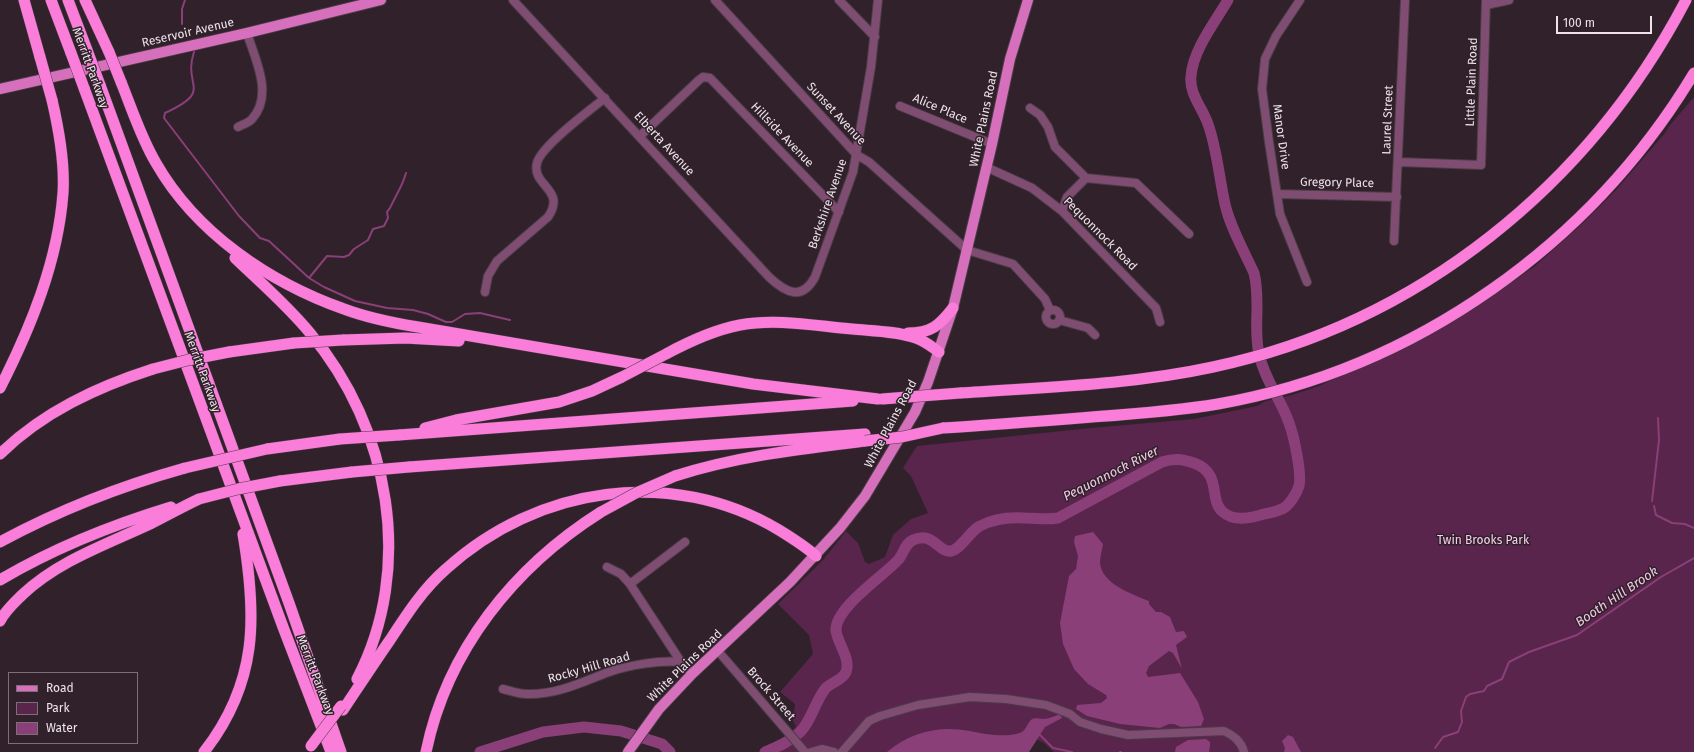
<!DOCTYPE html>
<style>
body{margin:0}
#map{position:relative;width:1694px;height:752px;overflow:hidden;background:#30212b;font-family:"Fira Sans",sans-serif}
canvas{display:block}
.legend{position:absolute;left:8px;top:672px;width:130px;height:72px;box-sizing:border-box;background:#30212b;border:1px solid #7c6f77;margin:0;padding:5px 7px;list-style:none;font-size:12px;color:#eee3ea}
.legend li{display:flex;align-items:center;gap:8px;height:20px}
.legend b{width:20px;border:1px solid #7c6f77}
.scale{position:absolute;left:1556px;top:16px;width:96px;height:18px;box-sizing:border-box;border:2px solid #eee3ea;border-top:0;padding-left:5px;font-size:12px;line-height:14px;white-space:nowrap;color:#eee3ea;-webkit-text-stroke:3px #30212b;paint-order:stroke}
</style>
<div id="map">
<canvas width="1694" height="752"></canvas>
<ul class="legend">
<li><b style="height:5px;background:#d770bc"></b>Road</li>
<li><b style="height:11px;background:#59254c"></b>Park</li>
<li><b style="height:11px;background:#8a3f78"></b>Water</li>
</ul>
<div class="scale">100 m</div>
</div>
<script>
const ctx = document.querySelector('canvas').getContext('2d');
ctx.lineJoin = 'round';
function fill(path, color) { ctx.fillStyle = color; ctx.fill(path, 'evenodd'); }
function strokePath(path, color, width, dash) { ctx.strokeStyle = color; ctx.lineWidth = width; ctx.lineCap = dash ? 'butt' : 'round'; ctx.setLineDash(dash || []); ctx.stroke(path); }
function write(font, color, halo, rows, align = 'center') {
  ctx.font = font + ' "Fira Sans",sans-serif'; ctx.lineWidth = 3; ctx.setLineDash([]); ctx.textBaseline = 'middle'; ctx.strokeStyle = halo; ctx.fillStyle = color; for (const [text, x, y, turn = 0] of rows) {
    ctx.save(); ctx.translate(x, y); ctx.rotate((+turn || 0) * Math.PI / 180); ctx.textAlign = isNaN(turn) ? turn : align; if (halo) ctx.strokeText(text, 0, 0); ctx.fillText(text, 0, 0); ctx.restore();
  }
}
const green = new Path2D(`
 M1694,97V752H1054L1044,743L1028,735L901,752H766L788,738L796,726L793,721L795,704L780,692L813,654L809,635L778,604L823,560L846,531L858,543L865,562L869,564L885,557L893,535L911,519L928,513L911,476L903,468L917,446L1091,428L1194,419L1257,406L1266,401L1292,395L1319,386L1433,331L1475,308L1535,266L1584,222L1616,190L1665,133L1670,125Z`);
const water = new Path2D(`
 M1093,532L1103,544C1102,550 1100,557 1100,563C1102,584 1132,594 1149,601V604L1156,612H1161L1170,617L1176,632L1184,631L1187,637L1176,645L1182,669L1173,653L1169,651L1149,666L1146,673L1148,677L1180,673L1198,702L1204,719L1201,726L1181,727L1174,724H1169L1160,728L1120,724L1087,716L1076,709L1077,705L1101,703L1107,698L1106,695L1088,684L1074,669L1063,644L1060,623L1069,576L1076,569L1078,556L1074,542L1075,536Z
 M1060,714L1062,718L1045,727L1029,752H887C910,732 940,725 970,731C982,734 1004,737 1016,734C1027,732 1025,726 1031,720C1035,717 1038,719 1043,719C1048,719 1055,716 1060,714Z
 M1288,735L1293,737L1301,752H1284L1285,748L1282,741Z
 M1206,739L1210,742V746L1209,752H1175L1176,747L1188,740Z`);
const stream = new Path2D(`
 M182,24V9L185,0
 M194,52C182,87 215,90 165,113L164,118L239,216L260,238L269,241L309,278L324,287L355,301L387,308L413,310L428,314L446,322H452L465,314L480,313L510,320
 M309,278L327,256L344,257L349,255L354,249L368,240L373,229L384,226L388,218L387,212C391,208 391,205 394,200C399,190 403,184 406,173
 M1652,501L1659,440L1658,418
 M1654,506L1656,515L1672,523L1685,524L1694,528
 M1039,734L1053,748L1072,752
 M1435,748L1443,737L1458,732L1462,722L1461,711L1466,697L1470,694L1484,691L1487,686L1502,679L1509,662L1529,652L1577,635L1661,577L1694,558
 M1120,752H1121`);
const river = new Path2D(`
 M480,752L543,732L584,727L621,731L662,744L670,752
 M765,752C777,747 789,742 799,733C810,724 816,700 825,689C831,682 842,681 846,672C851,659 838,644 836,631C834,608 885,575 899,559C904,552 905,544 913,540C934,531 938,553 951,551C961,549 970,531 980,526C993,519 1011,517 1025,518C1038,518 1045,520 1058,518L1162,462C1174,458 1182,459 1194,463C1223,474 1208,500 1223,512C1234,522 1251,518 1264,514C1270,513 1278,511 1284,508C1290,504 1297,493 1299,486C1302,474 1294,436 1289,423C1281,399 1265,381 1259,354C1253,328 1261,300 1254,273C1244,251 1230,227 1225,204C1219,177 1217,149 1208,124C1202,107 1189,94 1191,76C1193,50 1215,22 1228,0`);
const minor = new Path2D(`
 M513,0L769,277C786,293 802,301 815,277L853,172L871,67L878,0
 M715,0L857,155L869,162L967,250L1013,264L1045,299L1050,310
 M839,0L875,37
 M1300,0L1276,36L1265,59L1262,89L1269,142L1280,214L1307,282
 M1486,5L1509,0
 M900,106L992,144
 M1030,108L1040,115L1048,127L1055,147L1086,178L1067,197L1062,211
 M238,127C243,124 249,123 252,119C274,95 255,59 247,33
 M640,136L699,80L703,77L710,78L839,212
 M1399,162L1481,165L1486,0
 M986,167L1032,188L1062,211L1156,308L1160,322
 M1086,178L1136,183L1189,234
 M1277,194L1397,197
 M1394,241L1405,0
 M485,292L488,276L497,261L548,217C567,189 531,186 537,163C541,146 590,110 605,98
 M1046 317a7 7 0 1 1 14 0a7 7 0 1 1-14 0Z
 M1059,320L1088,328L1095,335
 M607,567L621,574L630,584L681,662L692,674
 M630,584L685,542
 M718,651L805,752
 M503,689C511,691 519,694 527,694C557,695 582,682 609,672C629,665 660,660 681,662
 M811,752L822,749L834,752
 M842,752L869,721L880,716L918,705L970,697L1006,699L1046,705L1070,714L1080,722L1101,729L1128,735L1224,731C1234,736 1241,741 1244,752`);
const major = new Path2D(`
 M0,89L247,33L381,0
 M628,752L659,709L692,674L790,582L840,528L865,496L915,412L928,382L953,308L992,144L1010,59L1028,0`);
const highway = new Path2D(`
 M24,0L40,57
 M51,0L71,53
 M68,0L87,50
 M85,0L109,52
 M121,82C132,109 141,138 156,163C196,233 270,283 344,309C368,318 393,323 418,327L753,384L878,399
 M100,85L289,603L341,752
 M84,88L283,627L331,752
 M235,258C260,282 288,306 310,333C390,428 415,568 357,679
 M908,333C931,333 939,326 953,308
 M343,340L405,338L459,341
 M229,352L294,343
 M666,354C690,341 714,330 740,325C777,318 816,326 852,329C873,331 896,331 916,338C925,341 932,347 939,352
 M0,388C31,327 58,261 63,193C65,162 59,130 52,100
 M960,393C1044,387 1130,385 1213,367C1419,323 1589,185 1686,0
 M425,428L456,420L559,402L592,391L622,377
 M943,428C992,425 1042,421 1092,417C1134,414 1177,411 1218,404C1416,369 1591,244 1694,73
 M399,435L853,401
 M267,449L340,439
 M0,454C43,412 97,387 153,369
 M409,467L865,434
 M675,476C737,456 801,449 865,441
 M280,481L352,472
 M0,542C59,510 121,486 185,468
 M0,580C54,548 112,525 171,507
 M0,621C5,611 14,603 22,595C58,561 105,545 150,524C166,516 182,507 199,499
 M343,710C359,686 374,663 390,640C407,614 423,589 446,569C537,486 672,466 779,530C792,538 805,546 816,556
 M204,752C258,683 257,617 243,534
 M426,752C447,650 514,567 601,512`);
const highwayBridge = new Path2D(`
 M87,50L100,85
 M109,52L121,82
 M71,53L84,88
 M40,57L52,100
 M294,343L343,340
 M153,369L188,360L229,352
 M622,377L666,354
 M882,399L960,393
 M340,439L399,435
 M865,441L902,437L943,428
 M185,468L267,449
 M352,472L409,467
 M199,499L238,489L280,481
 M601,512L636,493L675,476
 M311,746L341,706`);
const streetNames = [
 ["Reservoir Avenue",188,33,-13],
 ["Merritt Parkway",90,68,70],
 ["Little Plain Road",1472,82,-88],
 ["Alice Place",940,109,23],
 ["Sunset Avenue",836,114,47],
 ["White Plains Road",984,119,-78],
 ["Laurel Street",1388,120,-88],
 ["Hillside Avenue",782,135,46],
 ["Manor Drive",1281,137,82],
 ["Elberta Avenue",664,144,47],
 ["Gregory Place",1337,183,1],
 ["Berkshire Avenue",828,204,-71],
 ["Pequonnock Road",1100,234,45],
 ["Merritt Parkway",202,372,70],
 ["White Plains Road",891,424,-62],
 ["White Plains Road",685,666,-44],
 ["Rocky Hill Road",589,668,-16],
 ["Merritt Parkway",315,675,69],
 ["Brock Street",771,694,49]
];
const parkNames = [
 ["Twin Brooks Park",1483,541]
];
const waterNames = [
 ["Pequonnock River",1111,474,-27],
 ["Booth Hill Brook",1617,597,-34]
];
fill(green, '#59254c');
fill(water, '#8a3f78');
strokePath(stream, '#8a3f78', 2);
strokePath(river, '#8a3f78', 11);
strokePath(minor, '#4b3c46', 10);
strokePath(major, '#4b3c46', 12);
strokePath(highway, '#4b3c46', 12);
strokePath(minor, '#7f4d71', 8);
strokePath(major, '#d770bc', 10);
strokePath(highway, '#fa7dda', 11);
strokePath(highwayBridge, '#4b3c46', 12, []);
strokePath(highwayBridge, '#fa7dda', 11);
write('12px', '#eee3ea', '#30212b', streetNames);
write('12px', '#f9cdeb', '#30212b', parkNames);
write('italic 13px', '#f3c8e6', '#30212b', waterNames);
</script>
